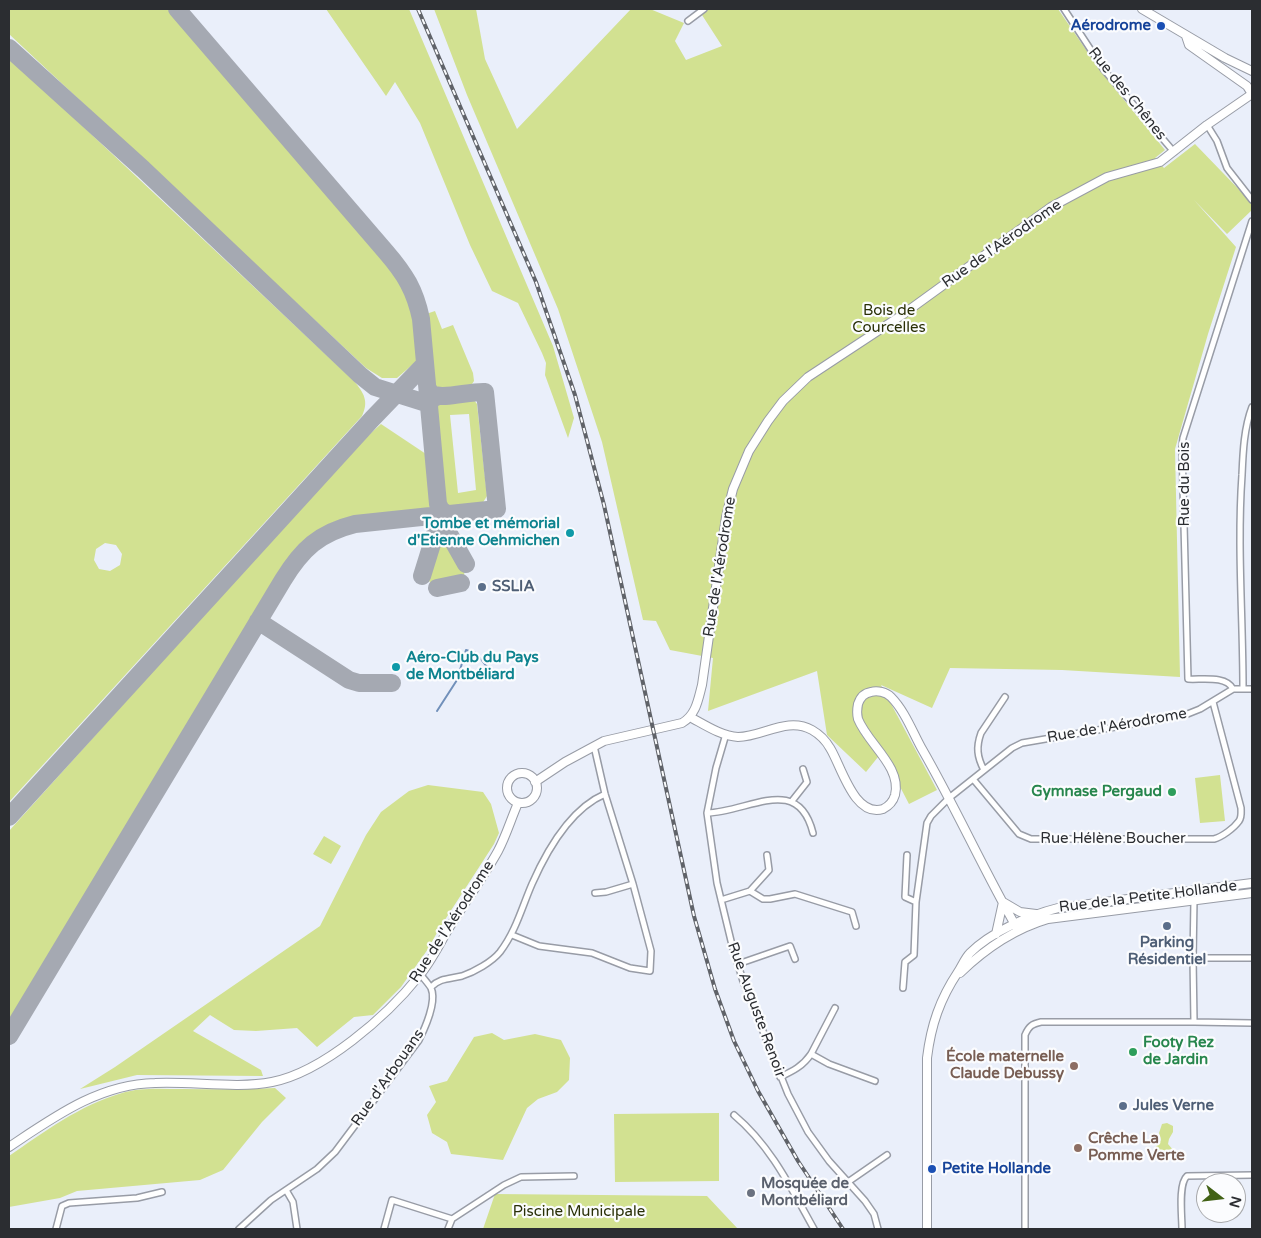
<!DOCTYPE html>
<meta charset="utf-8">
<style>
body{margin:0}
#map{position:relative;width:1261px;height:1238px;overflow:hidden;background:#eaeffa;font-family:"Varela Round",sans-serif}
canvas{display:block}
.frame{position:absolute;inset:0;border:10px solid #2b2d31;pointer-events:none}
.north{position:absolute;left:1196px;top:1173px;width:50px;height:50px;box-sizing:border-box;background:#fbfcfe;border:1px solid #a8a9ac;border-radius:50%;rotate:106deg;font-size:14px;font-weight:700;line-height:20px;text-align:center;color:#2b2d31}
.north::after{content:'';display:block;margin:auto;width:18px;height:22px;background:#426216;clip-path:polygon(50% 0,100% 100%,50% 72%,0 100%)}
</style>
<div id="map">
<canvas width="1261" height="1238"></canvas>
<div class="frame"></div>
<div class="north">N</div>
</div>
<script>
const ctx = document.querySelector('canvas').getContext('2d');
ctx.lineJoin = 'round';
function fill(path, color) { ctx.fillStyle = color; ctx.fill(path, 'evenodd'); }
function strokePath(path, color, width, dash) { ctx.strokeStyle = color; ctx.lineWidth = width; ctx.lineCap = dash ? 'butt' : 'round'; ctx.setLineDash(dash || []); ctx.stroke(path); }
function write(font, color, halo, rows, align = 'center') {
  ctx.font = font + ' "Varela Round",sans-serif'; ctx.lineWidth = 4.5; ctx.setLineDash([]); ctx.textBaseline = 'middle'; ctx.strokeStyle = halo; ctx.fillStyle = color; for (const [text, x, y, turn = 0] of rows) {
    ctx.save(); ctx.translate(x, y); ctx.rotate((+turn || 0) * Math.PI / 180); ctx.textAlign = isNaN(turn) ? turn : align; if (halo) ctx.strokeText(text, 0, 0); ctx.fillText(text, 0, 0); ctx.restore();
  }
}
const green = new Path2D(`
 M9,9H169L402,281C415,307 416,330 419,359L397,378H382L366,368L9,34Z
 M326,9H409L553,346L574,418L568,438L545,375L546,363L542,353L518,303L492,291L470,245L420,123L395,82L386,96Z
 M434,9H476L485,59L517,129L631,9H650L684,23L675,41L686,60L722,46L702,15L709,9H1058L1102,73L1165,150L1155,158L1164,168L1195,144L1252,203V210L1227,234L1194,200L1236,247L1208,334L1175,449L1180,677L1062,670L950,668L932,708L881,685L937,790L909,804L882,752L866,772L827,735L817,671L708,711L713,658L670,650L656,621L643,620L602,442L558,309L467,95Z
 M9,57L354,381C364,393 369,401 362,416L9,802ZM105,543L116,545L122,554L120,565L110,571L99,569L94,560L96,549Z
 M435,311L442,329L453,325L473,373L474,381L470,387L440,391L432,387L425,321L429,313Z
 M468,397L474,400L477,404L487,496L482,504L478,506L451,509L443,502L434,408L440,400ZM469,414L476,490L458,493L450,415Z
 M381,424L429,456L433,498L431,508L425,511C389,515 344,513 313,535C306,540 299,547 293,554L9,1026V831L352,450Z
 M443,529C449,540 470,568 463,580L437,586L431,584L427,577Z
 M1220,775L1225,821L1200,823L1195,778Z
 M428,785L483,792L491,804L499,833L494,844L439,929L428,949L401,987L373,1015L354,1017L317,1047L297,1028L256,1031L234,1030L210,1015L193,1031L261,1070L263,1076L137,1075L80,1089L115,1067L320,926L366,835L381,812L409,791Z
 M324,836L341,846L331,864L313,854Z
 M492,1033L504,1040L535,1034L561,1040L570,1058L569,1080L557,1092L538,1099L527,1108L503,1160L451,1154L447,1142L432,1133L427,1115L436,1102L429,1086L447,1081L474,1037Z
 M275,1088L286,1098L262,1122L223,1170L200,1180L77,1191L60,1198L9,1207V1156C44,1132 80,1105 122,1093C141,1087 163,1089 183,1089C213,1089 244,1090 275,1088Z
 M719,1113V1181L615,1182L614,1114Z
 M1167,1123L1173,1126V1132L1169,1139L1168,1144L1174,1151V1156L1168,1160L1157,1153L1155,1148L1161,1140L1159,1133L1162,1124Z
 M495,1194L707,1196L738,1229H483Z`);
const stream = new Path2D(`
 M437,711L457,680L466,650L476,653L495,677`);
const taxiway = new Path2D(`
 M177,9L386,252C405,274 415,290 421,319L438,504L441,510L447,514
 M9,48L143,169L360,375L375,387L429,404L432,399L436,397
 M440,518L466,564
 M422,576L440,518L439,514
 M437,588L461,583
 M258,621L349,680L359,683H392
 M9,817L372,419L425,364
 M9,1036L283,580C302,549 319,533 355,524L497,509L485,392C469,391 444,400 431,394L428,389`);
const street = new Path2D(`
 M1064,9L1104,70L1174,152
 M688,21L704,9
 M1207,125L1217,141L1227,168L1252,200
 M1243,688C1243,617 1237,546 1242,475C1243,452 1244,428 1252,407
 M1233,689C1226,675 1201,680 1188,679L1182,447L1183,438L1252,221
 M726,734L716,768L707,813L717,883L732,945L743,981L788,1094L808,1132L829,1161L865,1201L874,1214L878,1229
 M984,770C977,757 976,747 981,733L1005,697
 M973,779L1019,834L1031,839H1214C1222,837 1234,828 1239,821C1242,817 1241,812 1241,808L1213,702
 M792,801L807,782L803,769
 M707,813C749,812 798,773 813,833
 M907,855L905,897L916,902
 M750,891L769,870L767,855
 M595,893L606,892L633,884
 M721,900L750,891L763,899H770L795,894L852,912L856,926
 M512,935L539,946L592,953L630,968L650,971L651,951L633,884L605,794L594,746
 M1193,958L1194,900
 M738,964L790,946L795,959
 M431,987C440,978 449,979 462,976C474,972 492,962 500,952C516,931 522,907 532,884C547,850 570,809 605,794
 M903,988L905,962L914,955L916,902L927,823L931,816L949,798L1012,748L1022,743L1185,715L1200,709L1233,689H1252
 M1194,1022L1252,1023
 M811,1054L829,1064L875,1081
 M780,1077C793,1071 803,1066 811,1054L835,1008
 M734,1115C771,1146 791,1188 814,1229
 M848,1182L887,1155
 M286,1190L293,1202L297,1229
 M56,1229L62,1206L69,1203L137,1198L162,1192
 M239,1229L271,1200L317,1169L335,1152L419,1040C425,1028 437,1001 431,988C428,983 424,979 421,975
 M384,1229L392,1200L452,1219
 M448,1229L452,1219L504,1185L521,1177L574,1176
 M1025,1229V1035C1029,1026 1032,1024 1041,1022H1194L1193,958H1252
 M1182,1229C1182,1216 1178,1184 1187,1176L1252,1175`);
const secondary = new Path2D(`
 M1142,9L1225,58L1252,71
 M1186,36L1189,45L1247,86L1252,94
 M690,717C705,725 721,736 738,737C763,737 787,716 812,730C819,734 826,741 830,748C841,765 854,818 883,809C889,806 893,802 895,795C902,767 868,744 858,719C857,715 857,709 858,704C860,698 864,693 871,692C877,690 886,692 891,697C905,711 913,733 922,749C956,808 984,871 1018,930
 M507 788a15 15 0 1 1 30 0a15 15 0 1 1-30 0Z
 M535,782L565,762L604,741L682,723C696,715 698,700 702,685L726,517L733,489L749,451L768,421L783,401L808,377L902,315L1051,207L1107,177L1160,162L1207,125L1252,94
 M996,934L1003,902L1020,912L1036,914
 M960,973C986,948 1014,929 1048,919L1252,893
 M9,1147C54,1117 99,1084 155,1083C191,1081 237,1089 272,1082C323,1072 387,1016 419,976C431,962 440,943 449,928C465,902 483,878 498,851C506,836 511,819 518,803
 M927,1229V1058C931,1025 940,999 958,972C962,966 965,958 970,953C991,932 1030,915 1058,908L1252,883`);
const rail = new Path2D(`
 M418,9L536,282L575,395L604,505L694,916L715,989L734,1041L758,1091L798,1161L843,1229`);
const markers = [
 [1161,26,5,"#1a4fb4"],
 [570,533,5,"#0f9aa8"],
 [482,587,5,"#5c6f8a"],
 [396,667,5,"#0f9aa8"],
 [1172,792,5,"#2e9e5b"],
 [1167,926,5,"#5c6f8a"],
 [1133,1052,5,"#2e9e5b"],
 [1074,1066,5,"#8d6e63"],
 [1123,1106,5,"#5c6f8a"],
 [1078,1148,5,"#8d6e63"],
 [932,1169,5,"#1a4fb4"],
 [751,1193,5,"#6b7280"]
];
const transitNames = [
 ["Aérodrome",1151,26],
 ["Petite Hollande",942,1169,"left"]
];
const streetNames = [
 ["Rue des Chênes",1127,94,51],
 ["Rue de l'Aérodrome",1002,244,-35],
 ["Rue du Bois",1185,484,-90],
 ["Rue de l'Aérodrome",720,567,-81],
 ["Rue de l'Aérodrome",1117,726,-10],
 ["Rue Hélène Boucher",1113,839],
 ["Rue de la Petite Hollande",1148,897,-7],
 ["Rue de l'Aérodrome",452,922,-57],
 ["Rue Auguste Renoir",756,1010,70],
 ["Rue d'Arbouans",388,1078,-55]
];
const parkNames = [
 ["Bois de",889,311],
 ["Courcelles",889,328],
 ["Piscine Municipale",579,1212]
];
const cultureNames = [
 ["Tombe et mémorial",560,524],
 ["d'Etienne Oehmichen",560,541],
 ["Aéro-Club du Pays",406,658,"left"],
 ["de Montbéliard",406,675,"left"]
];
const serviceNames = [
 ["SSLIA",492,587],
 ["Parking",1167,943,"center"],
 ["Résidentiel",1167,960,"center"],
 ["Jules Verne",1133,1106]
];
const leisureNames = [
 ["Gymnase Pergaud",1162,792],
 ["Footy Rez",1143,1043,"left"],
 ["de Jardin",1143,1060,"left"]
];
const educationNames = [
 ["École maternelle",1064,1057],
 ["Claude Debussy",1064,1074],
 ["Crêche La",1088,1139,"left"],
 ["Pomme Verte",1088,1156,"left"]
];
const worshipNames = [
 ["Mosquée de",761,1184],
 ["Montbéliard",761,1201]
];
fill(green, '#d2e191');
strokePath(stream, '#7190ba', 2);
strokePath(taxiway, '#a5a9b2', 18);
strokePath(street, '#989ca6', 8);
strokePath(secondary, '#989ca6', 10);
strokePath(street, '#fff', 5);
strokePath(secondary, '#fff', 8);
strokePath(rail, '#606369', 4);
strokePath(rail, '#fbfcfe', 2, [5.5]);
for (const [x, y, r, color] of markers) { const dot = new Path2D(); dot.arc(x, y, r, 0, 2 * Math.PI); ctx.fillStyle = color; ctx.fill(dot); strokePath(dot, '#fbfcfe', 2); }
write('bold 15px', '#164399', '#fbfcfe', transitNames, 'right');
write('15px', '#2b2d31', '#fbfcfe', streetNames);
write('15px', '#292f06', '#fbfcfe', parkNames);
write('bold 15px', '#0d838f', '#fbfcfe', cultureNames, 'right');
write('bold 15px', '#4e5e75', '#fbfcfe', serviceNames, 'left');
write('bold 15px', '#27864d', '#fbfcfe', leisureNames, 'right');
write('bold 15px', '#785e54', '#fbfcfe', educationNames, 'right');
write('bold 15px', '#5b616d', '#fbfcfe', worshipNames, 'left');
</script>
